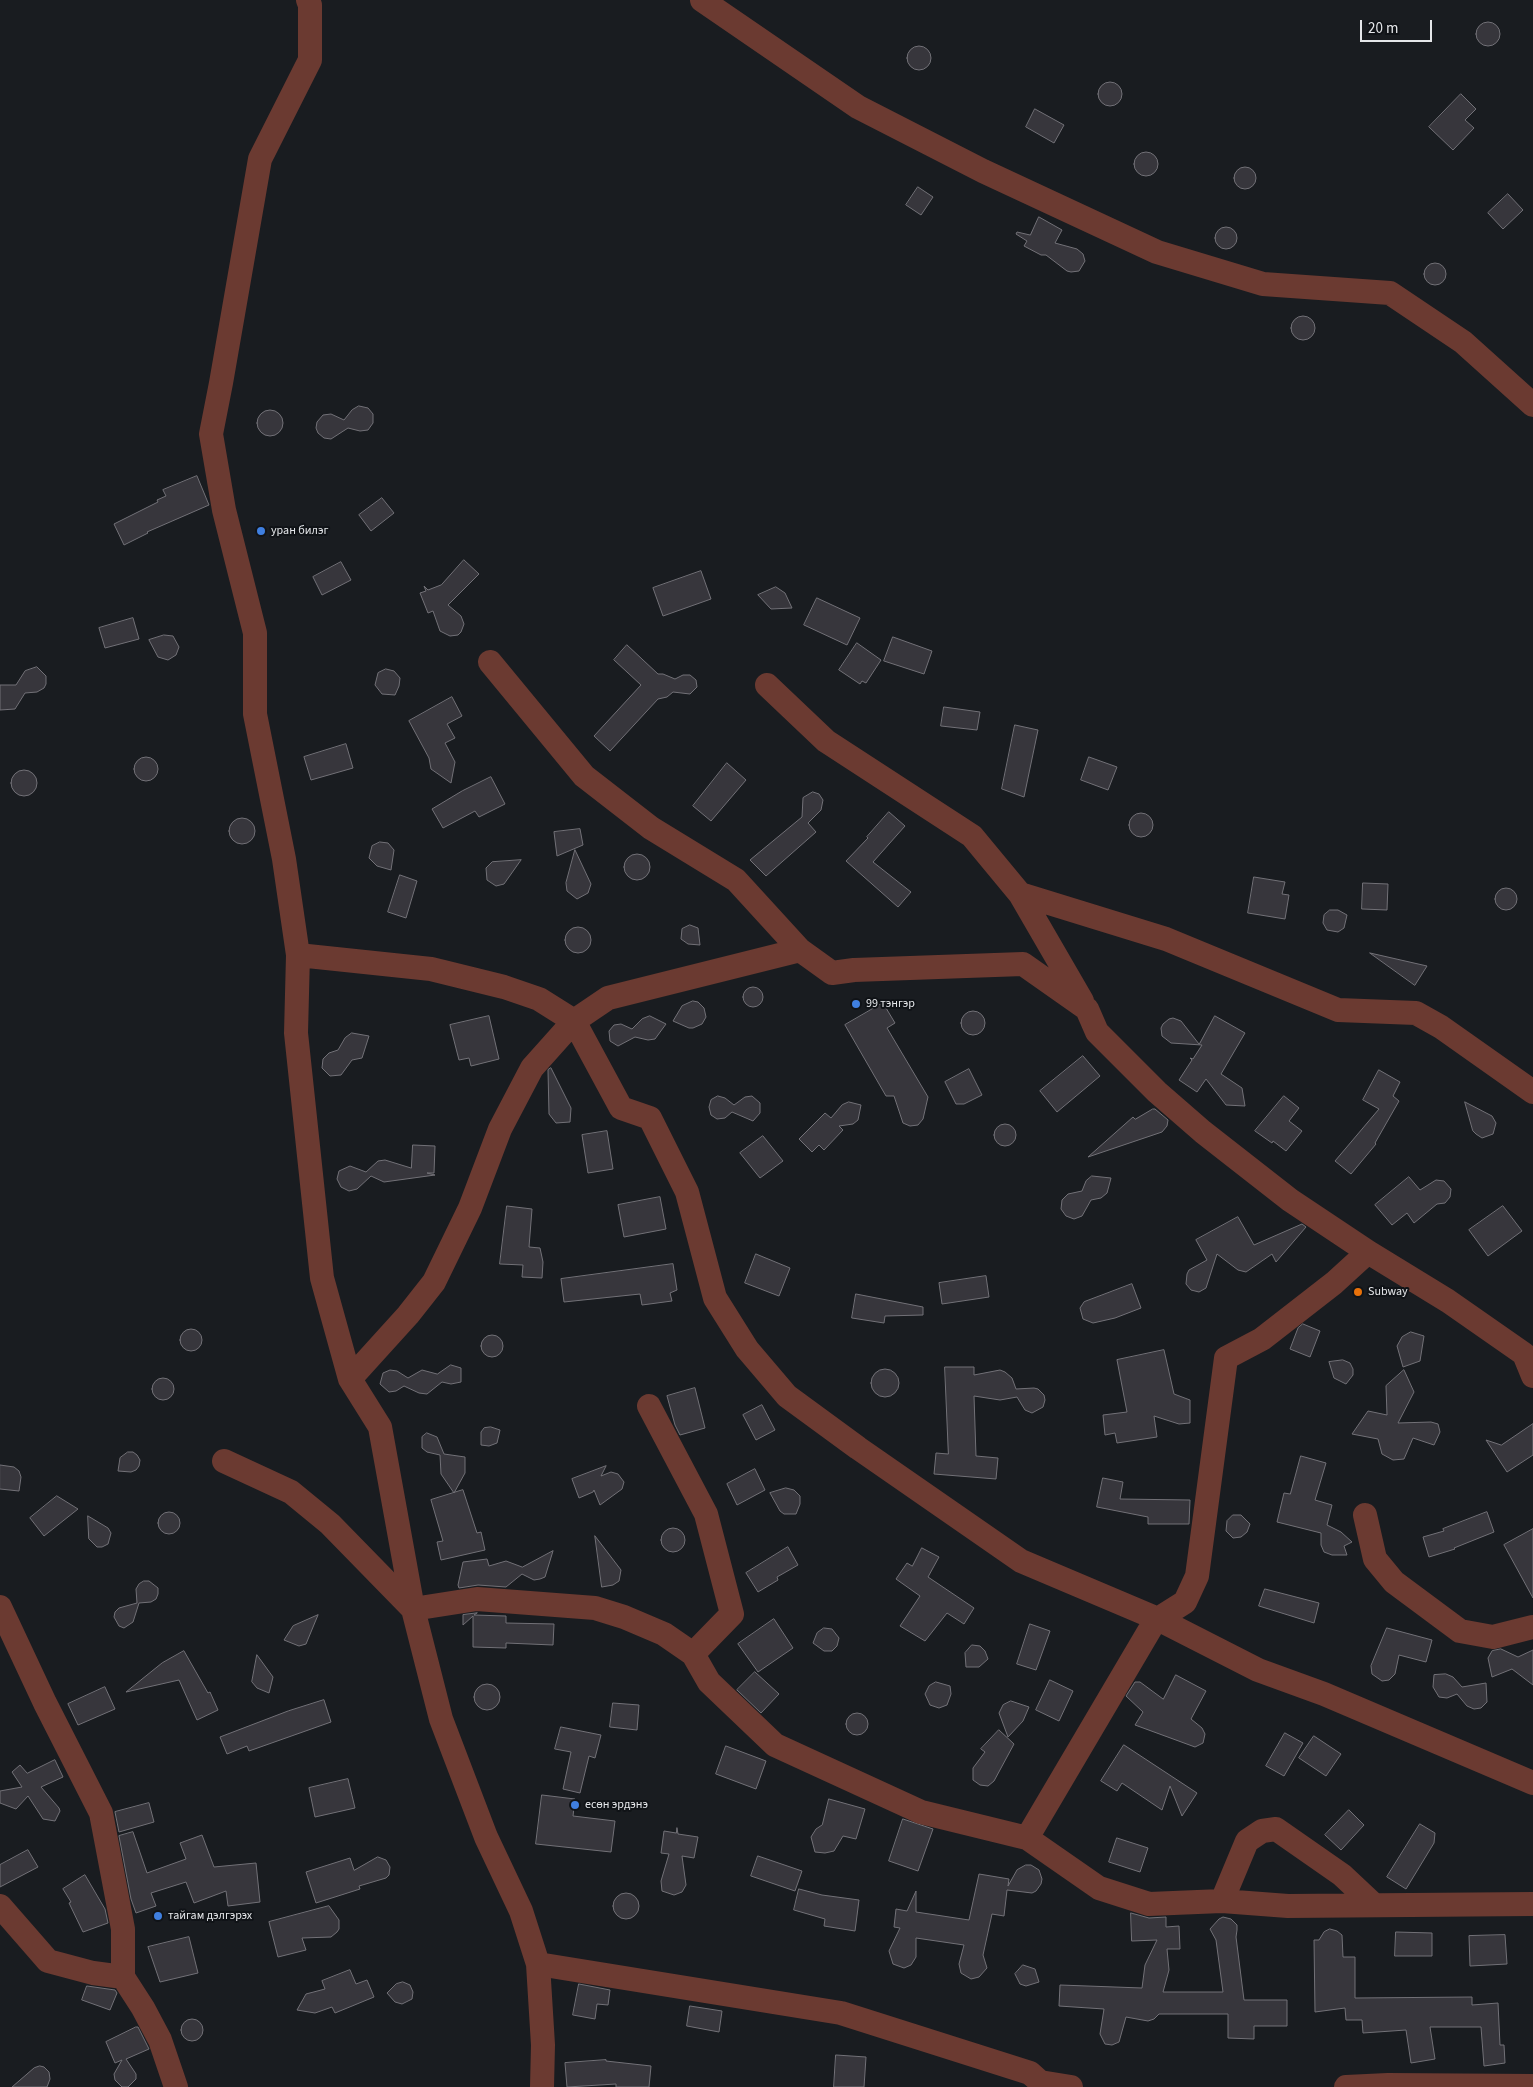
<!DOCTYPE html>
<meta charset="utf-8">
<style>
body{margin:0}
#map{position:relative;width:1533px;height:2087px;overflow:hidden;background:#191c20;font-family:"Source Sans 3",sans-serif}
canvas{display:block}
.scale{position:absolute;left:1360px;top:20px;width:72px;height:22px;box-sizing:border-box;border:2px solid #e5e7ea;border-top:0;padding-left:6px;font-size:15px;line-height:18px;white-space:nowrap;color:#e5e7ea;-webkit-text-stroke:4px #101317;paint-order:stroke}
</style>
<div id="map">
<canvas width="1533" height="2087"></canvas>
<div class="scale">20 m</div>
</div>
<script>
const ctx = document.querySelector('canvas').getContext('2d');
ctx.lineJoin = 'round';
function fill(path, color) { ctx.fillStyle = color; ctx.fill(path, 'evenodd'); }
function strokePath(path, color, width, dash) { ctx.strokeStyle = color; ctx.lineWidth = width; ctx.lineCap = dash ? 'butt' : 'round'; ctx.setLineDash(dash || []); ctx.stroke(path); }
function write(font, color, halo, rows, align = 'center') {
  ctx.font = font + ' "Source Sans 3",sans-serif'; ctx.lineWidth = 4; ctx.setLineDash([]); ctx.textBaseline = 'middle'; ctx.strokeStyle = halo; ctx.fillStyle = color; for (const [text, x, y, turn = 0] of rows) {
    ctx.save(); ctx.translate(x, y); ctx.rotate((+turn || 0) * Math.PI / 180); ctx.textAlign = isNaN(turn) ? turn : align; if (halo) ctx.strokeText(text, 0, 0); ctx.fillText(text, 0, 0); ctx.restore();
  }
}
const building = new Path2D(`
 M1476 34a12 12 0 1 1 24 0a12 12 0 1 1-24 0Z
 M907 58a12 12 0 1 1 24 0a12 12 0 1 1-24 0Z
 M1098 94a12 12 0 1 1 24 0a12 12 0 1 1-24 0Z
 M1461,94L1476,109L1465,120L1474,128L1453,150L1429,127Z
 M1035,109L1064,125L1054,143L1026,127Z
 M1134 164a12 12 0 1 1 24 0a12 12 0 1 1-24 0Z
 M1234 178a11 11 0 1 1 22 0a11 11 0 1 1-22 0Z
 M918,187L933,197L921,215L906,205Z
 M1508,194L1523,210L1503,229L1488,213Z
 M1039,217L1062,230L1055,243L1077,249L1083,254L1085,261L1079,271L1071,272L1067,271L1046,255H1041L1024,246L1027,241L1016,234L1017,232L1030,235Z
 M1215 238a11 11 0 1 1 22 0a11 11 0 1 1-22 0Z
 M1424 274a11 11 0 1 1 22 0a11 11 0 1 1-22 0Z
 M1291 328a12 12 0 1 1 24 0a12 12 0 1 1-24 0Z
 M359,406L368,408L373,414V423L368,430L360,431L348,428L331,439L324,438L318,433L316,428L317,422L323,415L331,414L344,420L352,410Z
 M257 423a13 13 0 1 1 26 0a13 13 0 1 1-26 0Z
 M197,476L209,505L147,532L148,533L124,545L114,524L158,502L157,500L166,496L163,490Z
 M382,498L394,513L371,531L359,515Z
 M464,560L479,574L448,605L461,616L464,624L461,632L458,635L450,636L440,631L433,611L428,613L420,593L426,591L424,586L428,590L441,585Z
 M341,562L351,580L322,595L313,577Z
 M701,571L711,599L663,616L653,588Z
 M776,587L785,593L792,608L771,609L758,595Z
 M817,598L860,618L847,645L804,625Z
 M133,618L139,639L105,648L99,628Z
 M164,635L173,636L179,647L176,655L168,660L158,657L149,640Z
 M893,637L932,651L924,674L884,661Z
 M857,643L881,660L866,683L862,681L860,684L839,670Z
 M627,645L658,674H663L675,679L683,675H690L696,680L697,687L690,694L673,692L667,697L658,699L610,751L594,736L641,685L614,660Z
 M37,667L46,676V684L44,688L37,692L25,693L15,709L0,710V685H16L25,671Z
 M386,669L394,671L400,678L399,686L395,695L382,694L375,685L378,673Z
 M452,697L462,716L447,724L455,738L445,743L455,762L451,783L431,769L429,758L409,721Z
 M944,707L980,712L977,730L941,726Z
 M1015,725L1038,730L1024,797L1002,789Z
 M346,744L353,768L311,780L304,757Z
 M1089,757L1117,767L1108,790L1081,780Z
 M134 769a12 12 0 1 1 24 0a12 12 0 1 1-24 0Z
 M727,763L746,780L711,821L693,806Z
 M11 783a13 13 0 1 1 26 0a13 13 0 1 1-26 0Z
 M491,777L505,804L479,817L475,811L443,828L432,809L462,791Z
 M813,792L819,794L823,800L821,810L808,823L816,832L766,876L750,860L802,817L803,798Z
 M889,812L905,826L873,862L911,892L898,907L846,861L868,838L867,837Z
 M1129 825a12 12 0 1 1 24 0a12 12 0 1 1-24 0Z
 M229 831a13 13 0 1 1 26 0a13 13 0 1 1-26 0Z
 M580,829L583,845L557,856L554,832Z
 M380,842L388,843L394,850L391,870L377,866L369,858L372,846Z
 M575,850L591,884L588,893L577,899L567,891L566,883Z
 M624 867a13 13 0 1 1 26 0a13 13 0 1 1-26 0Z
 M521,860L504,884L496,886L487,880L486,868L492,862Z
 M400,875L417,881L406,918L388,912Z
 M1254,877L1285,882L1282,894L1289,895L1285,919L1248,913Z
 M1363,883L1388,884L1387,910L1362,909Z
 M1495 899a11 11 0 1 1 22 0a11 11 0 1 1-22 0Z
 M1330,910H1338L1347,915L1344,928L1338,932L1327,930L1323,923L1324,915Z
 M690,925L698,928L700,945L688,944L681,939L682,929Z
 M565 940a13 13 0 1 1 26 0a13 13 0 1 1-26 0Z
 M1370,953L1427,966L1415,985Z
 M743 997a10 10 0 1 1 20 0a10 10 0 1 1-20 0Z
 M693,1001L698,1002L704,1008L706,1017L702,1024L693,1028H689L673,1021L682,1006Z
 M883,1003L895,1023L887,1028L928,1097L923,1119L918,1125L910,1126L903,1123L894,1096H886L845,1025Z
 M961 1023a12 12 0 1 1 24 0a12 12 0 1 1-24 0Z
 M489,1016L499,1059L471,1066L469,1058L459,1060L450,1025Z
 M650,1016L666,1024L655,1039L648,1040L635,1037L618,1046L610,1041L609,1031L614,1025L621,1024L632,1029L642,1019Z
 M1215,1016L1245,1033L1221,1074L1242,1088L1245,1106L1226,1105L1206,1079L1197,1092L1179,1080L1192,1060L1190,1058L1193,1059L1202,1045L1171,1043L1162,1036L1161,1028L1163,1024L1169,1019L1173,1018L1181,1021L1199,1044Z
 M352,1033L369,1036L362,1058L352,1060L341,1075L330,1076L322,1068L323,1059L329,1053L338,1050L345,1038Z
 M1083,1056L1100,1076L1057,1112L1040,1091Z
 M551,1068L571,1108L570,1122L556,1123L549,1114L548,1070Z
 M969,1069L982,1095L964,1104H956L945,1082Z
 M1379,1070L1400,1082L1393,1096L1399,1101L1375,1143L1376,1144L1351,1174L1335,1161L1379,1109L1363,1100Z
 M718,1096L725,1098L734,1105L745,1097L752,1096L760,1103V1113L753,1121L732,1112L725,1118L717,1119L711,1115L709,1107L711,1100Z
 M1284,1096L1299,1108L1289,1121L1302,1131L1286,1151L1273,1141L1272,1143L1255,1131Z
 M849,1102L861,1105L858,1120L853,1124L839,1126L843,1130L824,1150L819,1145L812,1152L799,1139L825,1113L831,1118L842,1105Z
 M1465,1102L1492,1116L1496,1123L1493,1134L1482,1138L1476,1134L1473,1131Z
 M1153,1109H1155L1168,1120L1167,1126L1162,1132L1088,1157L1133,1117L1135,1119Z
 M994 1135a11 11 0 1 1 22 0a11 11 0 1 1-22 0Z
 M607,1131L613,1169L588,1173L582,1135Z
 M763,1136L783,1161L760,1178L740,1153Z
 M413,1145L435,1146L434,1173H427L435,1175L384,1182L371,1176L357,1189L349,1191L341,1187L337,1179L339,1171L350,1166L366,1172L378,1161L385,1160L411,1168Z
 M1092,1176L1111,1178L1107,1193L1101,1198L1091,1200L1082,1216L1074,1219L1066,1216L1061,1209L1062,1200L1068,1194L1082,1191L1086,1181Z
 M1409,1177L1420,1190L1436,1180L1444,1181L1451,1189L1450,1197L1445,1203L1437,1204L1414,1223L1407,1213L1392,1225L1375,1205Z
 M660,1197L666,1229L624,1237L618,1205Z
 M507,1206L532,1209L529,1247L540,1248L543,1262L542,1278L522,1277L523,1265L500,1264Z
 M1503,1206L1522,1231L1488,1256L1469,1230Z
 M1238,1217L1254,1245L1302,1224L1306,1227L1276,1262L1272,1254L1246,1272L1238,1270L1217,1254L1206,1288L1199,1292L1191,1290L1186,1284L1187,1274L1189,1270L1207,1260L1196,1240Z
 M756,1254L790,1268L779,1296L745,1283Z
 M673,1264L677,1290L670,1293L672,1301L642,1305L640,1294L564,1302L561,1279Z
 M986,1276L989,1297L942,1304L939,1283Z
 M1132,1284L1141,1308L1115,1318L1093,1323L1083,1319L1080,1308L1084,1302Z
 M856,1294L923,1307V1315L885,1316L884,1323L852,1318Z
 M1303,1324L1320,1331L1310,1357L1290,1349L1298,1328Z
 M180 1340a11 11 0 1 1 22 0a11 11 0 1 1-22 0Z
 M1411,1332L1424,1336L1420,1361L1403,1367L1397,1346L1402,1337Z
 M481 1346a11 11 0 1 1 22 0a11 11 0 1 1-22 0Z
 M1164,1350L1174,1394L1190,1400V1423L1179,1424L1154,1416L1157,1437L1117,1443L1115,1433L1105,1435L1103,1415L1127,1412L1117,1360Z
 M1343,1360L1350,1363L1353,1369V1375L1346,1384L1334,1378L1329,1362Z
 M451,1365L461,1368V1382L451,1384L442,1382L427,1394L419,1393L404,1386L396,1391L389,1392L380,1384L383,1373L390,1370L397,1371L408,1378L422,1370L437,1374Z
 M945,1367H974V1375L1000,1370L1005,1372L1012,1378L1016,1389L1034,1388L1038,1389L1044,1395L1045,1400L1043,1407L1032,1413L1025,1410L1017,1397L1000,1400L974,1396L976,1456L998,1458L996,1479L934,1474L936,1453L948,1454Z
 M871 1383a14 14 0 1 1 28 0a14 14 0 1 1-28 0Z
 M1404,1370L1414,1392L1398,1423L1431,1422L1438,1424L1440,1432L1434,1445L1413,1438L1404,1459L1393,1460L1382,1454L1378,1439L1352,1434L1368,1411L1387,1415L1386,1386Z
 M152 1389a11 11 0 1 1 22 0a11 11 0 1 1-22 0Z
 M695,1388L705,1428L680,1435L675,1425L667,1396Z
 M762,1405L775,1430L756,1440L743,1415Z
 M1533,1424V1455L1507,1472L1486,1440L1501,1445Z
 M491,1427L500,1430L497,1443L489,1446L481,1445V1432L484,1428Z
 M427,1433L437,1437L444,1454L465,1457V1473L454,1493L441,1474L440,1455L427,1452L422,1448V1437Z
 M128,1452H133L137,1455L140,1460L139,1466L136,1470L131,1472L118,1471L120,1458Z
 M1301,1456L1326,1463L1315,1500L1332,1505L1327,1525L1341,1532L1352,1542L1344,1546L1347,1555H1332L1324,1552L1321,1545V1533L1277,1522L1284,1493L1290,1494Z
 M0,1465L14,1467L19,1471L21,1477L19,1491L0,1489Z
 M606,1466L601,1476L611,1472L618,1474L624,1482L622,1489L600,1505L594,1490L593,1492L579,1498L572,1479Z
 M755,1469L765,1490L737,1505L727,1484Z
 M1103,1478L1123,1482L1120,1499L1190,1500L1189,1524H1148V1517L1097,1507Z
 M786,1488L794,1490L800,1496V1504L796,1514H784L780,1511L770,1493Z
 M463,1490L477,1533L481,1532L485,1550L441,1560L437,1542L443,1541L431,1500Z
 M57,1496L78,1509L44,1536L30,1518Z
 M158 1523a11 11 0 1 1 22 0a11 11 0 1 1-22 0Z
 M1487,1512L1494,1532L1454,1548L1455,1549L1429,1557L1423,1537L1444,1531L1443,1529Z
 M1233,1515H1241L1250,1524L1247,1532L1241,1537L1233,1538L1226,1531L1227,1521Z
 M88,1516L108,1528L111,1533L108,1544L102,1547H97L89,1539Z
 M661 1540a12 12 0 1 1 24 0a12 12 0 1 1-24 0Z
 M1533,1529V1598L1504,1545Z
 M595,1536L621,1570L619,1581L613,1585L602,1587Z
 M788,1547L798,1565L777,1577L778,1580L758,1592L746,1573Z
 M922,1548L939,1557L928,1577L974,1608L964,1624L947,1613L925,1641L900,1626L920,1596L896,1579L907,1563L912,1566Z
 M553,1551L545,1577L540,1579L534,1580L522,1574L506,1587L478,1585L459,1588L458,1585L463,1562L487,1559L489,1566L506,1561L522,1567Z
 M144,1581H149L158,1588V1594L156,1599L151,1602L139,1603L133,1622L124,1628L119,1626L114,1617L115,1612L119,1608L137,1603L136,1589L139,1584Z
 M1265,1589L1319,1603L1314,1623L1259,1606Z
 M477,1613L474,1615L506,1616V1623L554,1624L553,1645L506,1643V1648L473,1647V1616L463,1625V1615Z
 M318,1615L306,1644L299,1646L284,1640L293,1626Z
 M774,1619L793,1648L758,1672L738,1644Z
 M1030,1624L1050,1631L1036,1670L1017,1664Z
 M824,1628L832,1629L839,1638L837,1646L832,1651H824L813,1643L817,1633Z
 M1387,1628L1432,1640L1426,1662L1399,1655L1395,1674L1389,1680L1382,1681L1372,1674L1371,1666Z
 M972,1645L980,1646L985,1651L988,1659L979,1667H966L965,1653Z
 M1501,1649L1518,1657L1533,1650V1685L1512,1669L1492,1677L1488,1658L1492,1651Z
 M184,1651L208,1693L210,1692L218,1710L197,1720L179,1680L126,1692L162,1663Z
 M257,1655L273,1677L269,1693L257,1688L252,1682Z
 M755,1672L779,1694L761,1713L737,1690Z
 M1446,1674L1453,1677L1462,1687L1486,1683L1487,1702L1481,1708L1474,1709L1467,1706L1457,1694L1447,1698L1439,1697L1433,1687L1434,1675Z
 M1176,1675L1206,1691L1191,1719L1202,1728L1205,1734L1203,1743L1195,1747L1135,1725L1143,1712L1126,1696L1135,1682H1140L1163,1699Z
 M1050,1680L1073,1691L1059,1721L1036,1710Z
 M936,1682L950,1686L951,1694L947,1705L939,1708L930,1705L925,1694L929,1686Z
 M474 1697a13 13 0 1 1 26 0a13 13 0 1 1-26 0Z
 M105,1687L115,1709L78,1725L68,1704Z
 M324,1700L331,1722L249,1751L247,1746L227,1754L220,1737L288,1711Z
 M1011,1701L1029,1707L1023,1721L1008,1737L999,1713L1003,1705Z
 M613,1703L639,1705L637,1730L610,1727Z
 M846 1724a11 11 0 1 1 22 0a11 11 0 1 1-22 0Z
 M561,1727L601,1735L595,1758L589,1756L580,1793L563,1789L571,1752L555,1749Z
 M999,1730L1014,1744L994,1781L988,1786L980,1785L973,1780V1768L985,1752L981,1749Z
 M1285,1733L1303,1743L1284,1776L1266,1766Z
 M1314,1736L1341,1754L1326,1776L1299,1758Z
 M1124,1745L1197,1793L1182,1816L1170,1786L1162,1810L1122,1783L1117,1791L1101,1781Z
 M726,1746L766,1761L756,1789L716,1774Z
 M55,1760L63,1777L41,1787L59,1808L60,1811L55,1821L43,1819L28,1796L16,1809L0,1803V1791L22,1787L12,1772L20,1765L27,1773Z
 M348,1779L355,1808L315,1817L309,1788Z
 M542,1795L575,1799L573,1816L615,1821L611,1852L536,1844Z
 M829,1799L865,1809L856,1839L843,1836L834,1851L825,1853L815,1852L811,1837L816,1829L822,1825Z
 M149,1803L154,1822L119,1832L115,1812Z
 M1349,1810L1364,1825L1341,1850L1325,1835Z
 M903,1819L933,1829L918,1871L889,1861Z
 M1420,1824L1435,1833L1434,1843L1406,1889L1387,1877Z
 M677,1828L678,1834L698,1837L694,1858L682,1856L686,1885L682,1892L674,1895L662,1891L661,1881L669,1854L661,1853L664,1831L676,1833Z
 M133,1832L147,1873L186,1859L180,1843L202,1835L214,1867L256,1863L260,1902L228,1906L226,1891L194,1903L186,1882L151,1893L156,1906L136,1913L131,1899L119,1836Z
 M1117,1838L1148,1848L1140,1872L1109,1862Z
 M28,1850L38,1867L0,1887V1865Z
 M758,1856L802,1871L795,1891L751,1876Z
 M378,1857L386,1860L390,1867L389,1875L386,1878L359,1886L360,1889L316,1903L306,1872L350,1858L354,1870Z
 M1026,1865H1031L1039,1870L1042,1879L1041,1884L1036,1891L1032,1893L1007,1890L1004,1916L992,1914L983,1955L987,1968L979,1977L971,1979L961,1973L959,1964L964,1945L916,1938V1957L911,1965L904,1968L893,1964L889,1951L900,1928L894,1927L896,1909L907,1911L916,1891V1912L969,1920L979,1874L1009,1879L1008,1886L1017,1870Z
 M85,1875L105,1909L108,1923L83,1932L69,1903L71,1902L63,1889Z
 M799,1889L822,1895L859,1900L855,1931L824,1926L825,1919L794,1910Z
 M613 1906a13 13 0 1 1 26 0a13 13 0 1 1-26 0Z
 M329,1906L339,1920V1929L337,1932L331,1937L302,1938L306,1950L278,1957L269,1922Z
 M1131,1913L1149,1918L1166,1917V1927L1179,1926L1180,1949H1167L1169,1970L1163,1992H1223L1216,1940L1210,1929L1219,1919L1223,1917L1231,1919L1237,1925V1930L1236,1937L1244,2000H1287V2026H1254V2039L1228,2038V2014H1159L1154,2019L1148,2021L1126,2017L1119,2042L1112,2045L1105,2044L1100,2034L1104,2009L1059,2006L1060,1985L1142,1988L1145,1965L1157,1940L1132,1941Z
 M1330,1929L1337,1931L1342,1935L1343,1957H1355V1998L1472,1997V2005L1498,2003L1500,2045H1504L1505,2063L1484,2066L1481,2027H1430L1435,2059L1411,2063L1406,2030L1363,2033L1362,2020H1346L1345,2008L1315,2012L1314,1940H1319L1324,1932Z
 M1396,1932L1432,1933V1956H1395Z
 M1505,1935L1507,1964L1470,1966L1469,1936Z
 M189,1937L198,1973L160,1982L148,1947Z
 M1023,1965L1035,1969L1039,1982L1026,1986L1020,1984L1015,1974Z
 M350,1970L356,1984L367,1980L374,1997L335,2013L332,2007L315,2013L297,2010L306,1994L325,1989L322,1981Z
 M403,1982L410,1985L413,1992L412,1999L402,2004L395,2002L387,1993L396,1984Z
 M579,1984L610,1990L608,2005L597,2004L595,2019L573,2015Z
 M87,1986L115,1990L117,1993L110,2010L82,2000Z
 M690,2006L722,2011L719,2032L687,2026Z
 M181 2030a11 11 0 1 1 22 0a11 11 0 1 1-22 0Z
 M136,2027H138L149,2049L126,2059L136,2074V2079L128,2087H122L115,2080L114,2074L122,2060L115,2063L106,2042Z
 M836,2055L866,2057L864,2087H834Z
 M606,2060V2061L651,2066L649,2087H616V2084L567,2087L565,2063Z
 M40,2066L44,2067L49,2072L50,2079L47,2087H12L34,2068Z`);
const minor = new Path2D(`
 M308,0L310,5V60L260,159L221,383L211,434L224,510L255,633V714L284,859L298,955L296,1033L322,1278L350,1379L380,1427L413,1609L441,1719L486,1837L521,1911L538,1964L543,2045L542,2087
 M702,0L858,107L983,171L1157,252L1263,284L1390,293L1463,342L1533,405
 M490,662L584,776L651,828L736,880L800,950L832,973L854,970L1023,964L1087,1009L1097,1032L1157,1092L1203,1132L1290,1200L1368,1252L1448,1301L1524,1354L1533,1376
 M767,685L826,741L972,836L1020,894L1082,1001
 M1020,894L1166,939L1338,1010L1416,1013L1441,1027L1533,1092
 M298,955L431,969L504,987L539,999L574,1021L608,998L800,950
 M350,1379L408,1315L434,1282L470,1208L500,1129L532,1068L574,1021L621,1108L650,1118L687,1192L715,1298L747,1349L787,1396L858,1448L1021,1561L1158,1619L1258,1670L1324,1694L1533,1783
 M649,1406L706,1514L732,1614L693,1654
 M224,1461L291,1492L330,1524L413,1609L477,1599L595,1608L624,1617L664,1634L693,1654L709,1682L775,1745L921,1812L1027,1838L1099,1888L1149,1904L1222,1901L1288,1906L1533,1904
 M1365,1515L1375,1559L1394,1582L1460,1631L1493,1637L1533,1627
 M0,1607L45,1703L101,1813L123,1929V1977L143,2008L160,2040L176,2087
 M1027,1838L1152,1626L1158,1619L1185,1602L1197,1576L1226,1358L1262,1339L1334,1283L1368,1252
 M1222,1901L1247,1841L1262,1831L1276,1829L1342,1875L1374,1905
 M0,1906L48,1961L93,1973L123,1977
 M538,1964L841,2013L1030,2073L1040,2082L1071,2087
 M1346,2087L1388,2085L1533,2086`);
const markers = [
 [261,531,5,"#3f7fe0"],
 [856,1004,5,"#3f7fe0"],
 [1358,1292,5,"#e8710a"],
 [575,1805,5,"#3f7fe0"],
 [158,1916,5,"#3f7fe0"]
];
const poiNames = [
 ["уран билэг",271,531],
 ["99 тэнгэр",866,1004],
 ["Subway",1368,1292],
 ["есөн эрдэнэ",585,1805],
 ["тайгам дэлгэрэх",168,1916]
];
fill(building, '#37363c');
strokePath(building, '#727177', 1);
strokePath(minor, '#6b3a31', 24);
for (const [x, y, r, color] of markers) { const dot = new Path2D(); dot.arc(x, y, r, 0, 2 * Math.PI); ctx.fillStyle = color; ctx.fill(dot); strokePath(dot, '#101317', 2); }
write('12px', '#e5e7ea', '#101317', poiNames, 'left');
</script>
